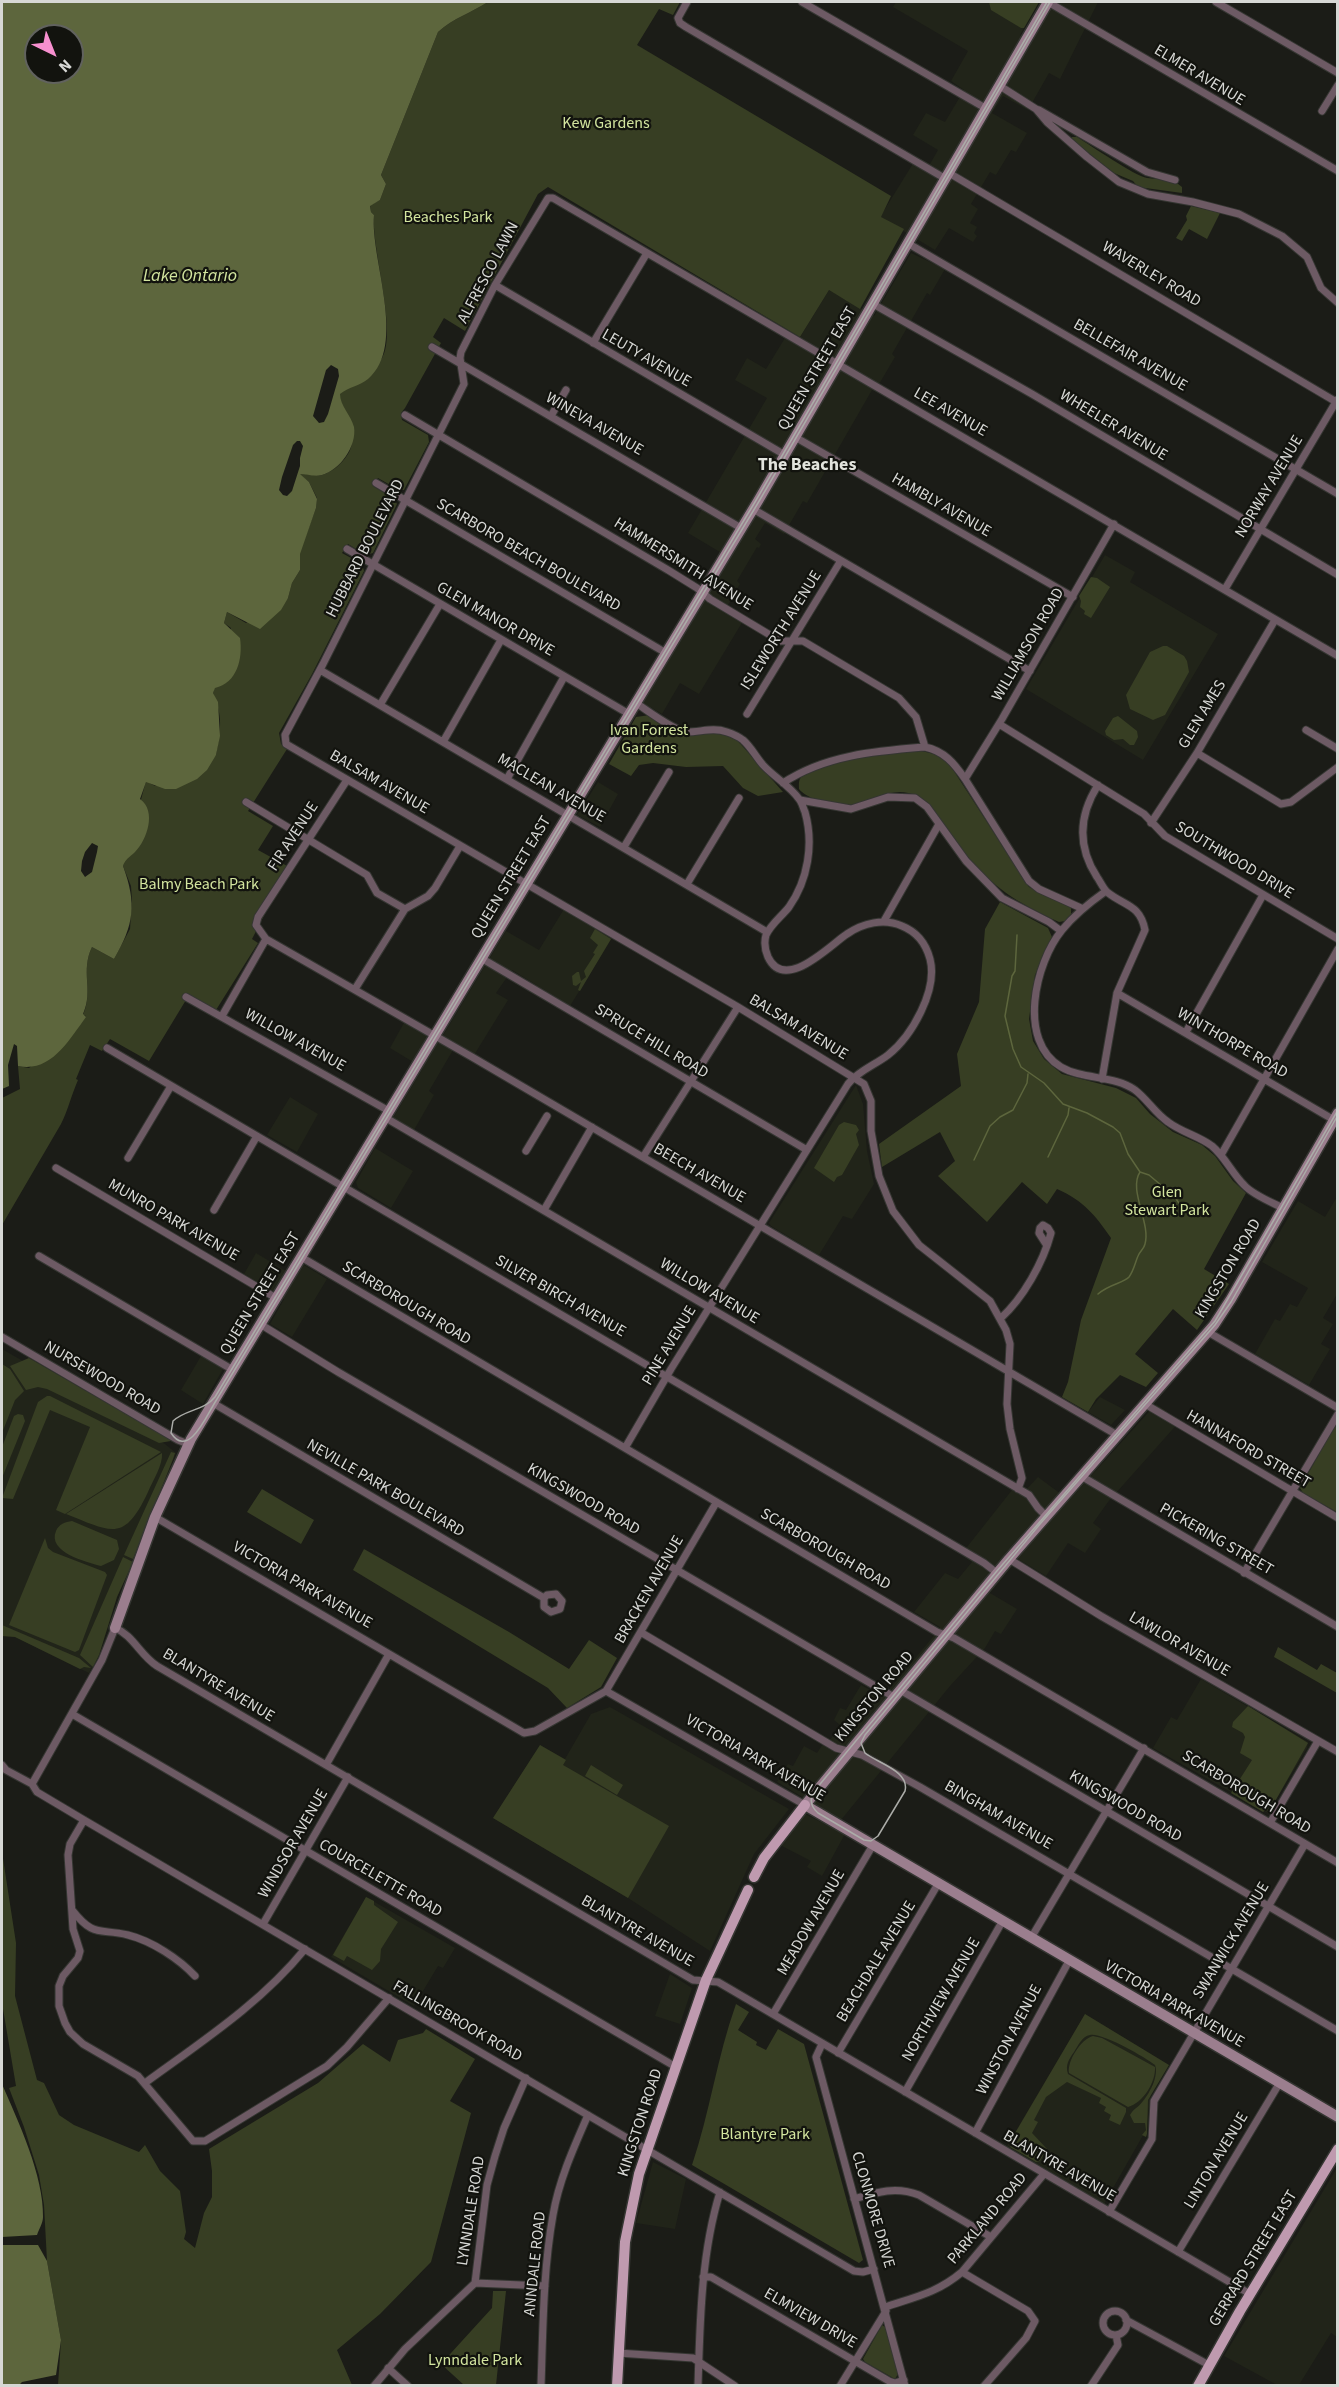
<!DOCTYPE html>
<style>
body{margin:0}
#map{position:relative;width:1339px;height:2387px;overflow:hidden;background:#1b1c17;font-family:"Source Sans 3",sans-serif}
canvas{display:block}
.frame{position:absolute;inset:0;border:3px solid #d7d8d5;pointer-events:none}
.north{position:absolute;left:24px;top:24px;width:60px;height:60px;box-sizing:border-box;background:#12130e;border:2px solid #61625e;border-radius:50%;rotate:137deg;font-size:16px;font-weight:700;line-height:24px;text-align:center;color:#d7d8d5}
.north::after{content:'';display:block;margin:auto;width:21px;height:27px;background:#f790cf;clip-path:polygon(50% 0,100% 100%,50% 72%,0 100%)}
</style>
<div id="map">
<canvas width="1339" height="2387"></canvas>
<div class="frame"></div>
<div class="north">N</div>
</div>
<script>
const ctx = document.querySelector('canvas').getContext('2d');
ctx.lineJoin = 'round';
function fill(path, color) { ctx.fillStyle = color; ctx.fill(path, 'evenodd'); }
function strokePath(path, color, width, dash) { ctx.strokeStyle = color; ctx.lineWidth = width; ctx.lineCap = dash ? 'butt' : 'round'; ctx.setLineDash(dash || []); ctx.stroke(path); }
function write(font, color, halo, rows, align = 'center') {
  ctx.font = font + ' "Source Sans 3",sans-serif'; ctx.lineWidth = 4.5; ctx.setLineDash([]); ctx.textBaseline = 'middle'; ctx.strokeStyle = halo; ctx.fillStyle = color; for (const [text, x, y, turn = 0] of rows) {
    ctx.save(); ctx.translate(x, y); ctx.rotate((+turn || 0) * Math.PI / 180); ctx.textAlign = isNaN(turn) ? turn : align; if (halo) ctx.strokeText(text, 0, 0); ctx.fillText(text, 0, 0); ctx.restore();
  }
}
const built = new Path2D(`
 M896,2H1039L1020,35L1031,42L1055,2H1098L1060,79L1049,73L1028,110L1003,96L992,113L1027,133L1016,152L1011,150L996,175L990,172L971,204L978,209L970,223L977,227L974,233L977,236L973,242L949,228L935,250L880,217L917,157L930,164L938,150L913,135L926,113L945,122L964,90L951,81L968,51L893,7Z
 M911,253L945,269L930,295L927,293L892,354L895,357L875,391L872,390L807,503L803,501L784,534L765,523L755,539L761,544L759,548L757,547L737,581L740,584L728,605L746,616L699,694L680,683L662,714L643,703L730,558L688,533L767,398L735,380L747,358L766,369L785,338L796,344L829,290L874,316Z
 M1105,555L1135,572L1130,582L1218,634L1143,760L1026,689Z
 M598,782L618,794L600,827L577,815Z
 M564,909L612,938L570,1006L512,970L496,993L508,1000L471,1060L453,1050L429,1091L434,1095L414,1130L393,1118L423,1068L390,1048L405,1021L439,1042L506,931L539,950Z
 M856,1085L863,1104L867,1151L874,1184L852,1219L843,1216L819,1255L771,1226L769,1223Z
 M290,1097L318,1114L297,1152L267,1135Z
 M375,1148L413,1171L391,1208L358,1188L356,1182Z
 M1337,1197V1294L1323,1318L1333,1324L1321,1344L1330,1349L1309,1385L1255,1354L1275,1319L1280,1321L1290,1304L1297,1307L1308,1288L1262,1262L1298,1201L1325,1217Z
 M256,1253L296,1277L304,1265L327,1279L292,1337L270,1324L284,1299L244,1274Z
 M2,1349L160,1440L176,1453L117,1597L99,1655L89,1673L15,1637L2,1636Z
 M201,1356L223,1369L203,1404L181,1390Z
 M1100,1397L1125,1410L1111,1425L1088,1412Z
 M1156,1404L1180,1421L1108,1502L1093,1523L1101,1529L1085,1553L1068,1543L1046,1576L1018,1559L990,1593L1017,1609L1001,1634L995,1631L985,1648L950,1686L841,1820L777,1782L788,1764L793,1766L804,1746L817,1753L823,1744L826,1746L840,1725L834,1720L840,1708L846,1710L861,1685L883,1697L937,1632L940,1627L914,1612L945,1573L958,1579L972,1562L963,1556L967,1547L1012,1490L1021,1495L1038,1477L1069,1500Z
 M1201,1679L1308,1742L1307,1748L1268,1813L1153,1748L1171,1717L1177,1720Z
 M610,1707L789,1809L754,1854L710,1951L628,1898L493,1818L540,1745L565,1759L591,1714Z
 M805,1814L845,1834L822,1876L807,1867L811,1861L780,1845Z
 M366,1897L455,1948L443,1968L438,1966L414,2006L331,1957Z
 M670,1974L692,1988L680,2024L655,2016Z
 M1085,2014L1164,2062L1152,2085L1146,2130L1104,2204L1007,2146Z
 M653,2162L686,2179L675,2229L636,2223Z
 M1337,2168V2337L1331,2333L1299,2385H1277L1224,2356Z`);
const green = new Path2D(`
 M488,2H680L673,15L659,9L637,45L891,196L881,217L904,229L860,309L829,290L800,337L548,187L538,194L465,331L444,318L433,337L441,343L405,408L401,413L402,420L428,435L429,442L404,490H399L378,478L373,486L394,499L397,504L373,553L366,555L348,544L342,553L362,564L364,571L312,674L279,733L281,744L287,749L248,811L273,826L258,850L289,867L252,939L258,943L216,1010L189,995L149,1061L110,1039L102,1051L90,1045L76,1079L78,1080C71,1096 68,1110 61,1124L2,1225V1098L20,1089L18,1066L29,1068L86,1016L83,1015C94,990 80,972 92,947L114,959L130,929L132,900L131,886L123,866L146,781L155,786L216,755C221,730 223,716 213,693L231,628L224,623L227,612L246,623L288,598L292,583L300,570L299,554L316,508L317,498L309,482L299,474C306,473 315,477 322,475C336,471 352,455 352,441C353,432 343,409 339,400V394C350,382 374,369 382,358C398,333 371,247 374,215L371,212L370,205L380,200L386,184L381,175L438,32C453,18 471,13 488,2Z
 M989,2H1039L1024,28H1021L991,10Z
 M1072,137H1077C1090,145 1135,176 1147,178C1160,180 1172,178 1182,187V193L1138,187L1133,181L1114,173L1072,140Z
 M1191,206L1220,213L1207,239L1189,229L1182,241L1176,238L1187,220L1186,216Z
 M1091,577L1097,578L1110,587L1091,618L1084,614L1085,611L1080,607L1081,601L1079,596Z
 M1163,646H1167L1184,656L1187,661L1189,672L1165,715L1153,720L1130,709L1126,695L1150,652Z
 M650,715L666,726L722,733L737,740L783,792L758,796L743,788L723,766L686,767L653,763L639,765L631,776L609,764L636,717Z
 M1118,716L1137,731L1138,737L1134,745H1130L1123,739L1114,740L1106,735L1105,731L1113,718Z
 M922,751L938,755L950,765L1029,887L1071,907V914L1065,921L1059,922C1014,901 993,888 961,849C948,834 934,804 917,796C893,785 877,800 855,805C842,809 807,800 799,789C799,785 798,780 802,776C821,759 896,752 922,751Z
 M1000,902L1048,928L1052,937L1035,975L1029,1019L1033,1041L1044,1059L1062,1074L1116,1088L1136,1098L1150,1114L1173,1132L1202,1145L1215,1156L1233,1181L1246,1193L1204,1269L1229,1284L1197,1330L1173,1309L1135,1354L1158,1373L1146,1387L1120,1375L1096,1399L1088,1412L1062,1397L1068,1382L1081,1320L1111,1238C1095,1215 1084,1201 1057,1189L1047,1204L1022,1182L987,1222L938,1176L955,1161L940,1132L882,1167L879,1144L961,1086L957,1054L979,1002L985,929Z
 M595,929L611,939L580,991L578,990L581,982L576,986L573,985L572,976L577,972H579L581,981L586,977L584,971L595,954L593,953L598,945L590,938Z
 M844,1122L856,1125L859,1130L856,1134L859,1145L842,1175L837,1177L834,1182L814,1168L839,1125Z
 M29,1358L171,1440V1441L159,1443L47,1389L38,1387L26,1390L10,1366Z
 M2,1364L10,1369L24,1391L15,1400L2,1433Z
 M47,1396H50L161,1452L65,1514L56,1510L90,1427L50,1410L13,1499L2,1498L38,1402Z
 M18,1414L23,1415L25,1421L2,1478V1447L14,1416Z
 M1337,1422V1512L1303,1493L1300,1488Z
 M171,1452L175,1453L173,1459L133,1559L124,1555Z
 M162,1453C163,1465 153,1480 148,1492C124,1543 112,1532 66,1514Z
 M262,1489L314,1520L301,1544L247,1512Z
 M72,1521L117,1540L119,1549L114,1560L101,1566C86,1562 47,1552 56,1531C59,1524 65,1522 72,1521Z
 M45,1538L48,1548L53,1552L105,1572L107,1575L79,1650L75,1652L9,1625Z
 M364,1549L509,1632L569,1669L589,1640L617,1658L601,1687L567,1708L548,1688L353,1570Z
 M123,1557L133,1562L117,1597L99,1655L93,1667L80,1655Z
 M2,1625L79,1658L91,1668L84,1667L80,1669L15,1637L2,1636Z
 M1278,1647L1317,1670L1321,1664L1337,1673V1693L1274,1657Z
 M1248,1706L1308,1743L1269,1812L1266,1810L1263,1812L1231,1793L1252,1760L1240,1753L1245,1737L1243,1733L1232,1727L1233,1722Z
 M540,1745L566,1760L563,1765L669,1826L628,1898L493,1818Z
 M591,1765L623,1785L617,1795L585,1776Z
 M2,1852L16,1943L15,1996L37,2080L44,2083L59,2115L74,2125L139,2152L145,2145L160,2171L180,2191L186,2232L184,2239L195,2248L204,2213L212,2197V2171L209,2149L318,2083L363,2044L390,2062L398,2040L423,2033L426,2029L475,2059L450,2101L471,2113L431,2262L380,2314L337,2350L352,2385H58L61,2340L47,2261L44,2205L39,2175L24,2127L9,2088L16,2086L2,2003Z
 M366,1897L374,1901V1905L398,1922L381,1949L380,1961L372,1970L347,1956L344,1961L333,1955Z
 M736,2004L749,2012L738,2030L757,2042L756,2045L766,2050L778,2029L804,2044L863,2260L859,2263L692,2165C710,2112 717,2057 736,2004Z
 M1085,2014L1169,2065L1148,2100L1147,2134L1146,2137L1142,2135L1146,2130L1145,2123H1134L1130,2115C1134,2108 1138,2108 1143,2101C1150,2093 1159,2075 1155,2065C1145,2057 1101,2032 1090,2035C1082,2036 1078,2046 1074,2052C1069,2059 1065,2065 1068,2074L1126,2108V2112L1120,2125L1109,2120L1111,2115L1104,2111L1106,2107L1099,2103L1101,2098L1067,2082L1046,2097L1034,2120L1038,2122L1032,2133L1047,2149L1040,2161L1036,2162L1010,2147L1014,2141L1011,2140Z
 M1093,2036L1102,2038L1155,2067C1156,2082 1143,2103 1128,2107L1069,2073C1067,2061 1081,2039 1093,2036Z
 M493,2291H506L496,2385H464L441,2364L492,2308Z
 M882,2325L885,2327L898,2374L895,2379L865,2362L863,2359Z`);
const water = new Path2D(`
 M2,2H488C471,13 453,18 438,32L381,175L386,184L380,200L370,206L371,212L374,215C370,259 408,345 368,379C360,386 348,387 340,394C340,406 351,415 354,427C357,446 340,470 322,475C315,477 306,474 300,474L309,482L317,499L316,508L300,554V570L292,583L288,598L281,610L260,629L227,612L224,623L240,638C243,659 237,683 215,688L213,693L218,702L220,736L216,755L207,770L197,779L176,789H165L146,782L140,799C157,811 147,840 135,852C129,858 126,858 123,866C137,904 134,925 114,959L92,947C80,972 94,990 83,1014L86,1017C69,1040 51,1073 18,1066L17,1046L14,1044L8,1065L9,1086L2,1089ZM36,36H72V72H36Z
 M2,2084C18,2121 44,2176 43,2217C43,2223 39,2229 37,2235L2,2237Z
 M2,2245H38L47,2261L61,2340L56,2375L22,2382L19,2385H2Z`);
const pier = new Path2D(`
 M331,365L338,369L339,376L328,414L324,422L319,423L313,416L326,370Z
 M297,441H300L303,446L300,458V466L292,491L287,496L283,495L279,490L282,477L293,445Z
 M92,843L98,846L97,852L92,872L85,877L81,871L82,861L85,852Z`);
const stream = new Path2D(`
 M1017,935L1015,971L1012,976L1005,1016L1013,1049L1021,1067L1044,1083L1063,1104L1087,1113L1113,1127L1120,1133L1128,1154L1140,1172L1149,1175L1174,1196L1181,1206
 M1048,1157L1068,1115L1069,1108
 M974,1160L990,1126L1000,1117L1013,1110L1027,1083L1028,1074
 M1098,1294C1109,1284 1124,1283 1129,1277C1134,1270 1135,1263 1138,1256C1140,1251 1144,1249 1145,1244C1151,1223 1128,1190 1140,1172`);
const street = new Path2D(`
 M687,2L678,18L680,23L686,27L946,179
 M802,2L987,109
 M1048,2L1338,171
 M1216,2L1338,73
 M1000,86L1036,109L1047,122L1087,157L1119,182L1148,194L1193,202L1239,214L1282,236L1307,257L1321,288L1338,303
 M1039,110L1147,172L1175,180
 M1322,111L1338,85
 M949,173L1338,403
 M909,244L1338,494
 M495,285L785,455
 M873,304L1032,394L1338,575
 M593,343L647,253
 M432,347L741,528
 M405,415L668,570L697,588L710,599L780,641H803L899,698L916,717L925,747
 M551,416L566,390
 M795,437L1073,597
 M376,483L666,653
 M753,509L1030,671
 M347,549L629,714
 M1225,589L1337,400
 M320,670L767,932
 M380,705L440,604
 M747,714L840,562
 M999,724L1144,814L1165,836L1338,939
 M1306,730L1338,749
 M443,742L501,640
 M1197,753L1281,804L1291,802L1338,767
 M507,779L564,677
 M965,779L1002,719L1114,524
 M347,780L258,917L256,925L266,939L472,1057L1117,1435
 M783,783C825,755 876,751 925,747C944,751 954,763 965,779L1029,881L1039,889L1081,908
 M1098,785C1079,815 1077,846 1097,877C1100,881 1103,888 1107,892C1124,906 1140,904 1145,930L1117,993L1102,1079
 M800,800L851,809L888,797L915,798L927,807L966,861L1002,898L1049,922L1061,931
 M246,802L367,875L377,893L405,909
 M1151,823L1197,753L1275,620
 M624,847L669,772
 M687,884L739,798
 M1106,891C1089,903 1075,914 1062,930C1035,963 1017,1041 1061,1067C1083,1080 1114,1075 1135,1090C1147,1099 1155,1113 1168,1122C1181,1132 1199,1136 1212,1146C1225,1157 1232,1173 1244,1185C1253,1195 1271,1202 1283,1208
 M884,921L939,824
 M481,958L807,1150
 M355,989L405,909L428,896L435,888L460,846
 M1117,993L1334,1120
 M186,997L389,1111
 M222,1016L266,939
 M1186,1032L1263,895
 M107,1048L984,1563L997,1573
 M386,1118L1029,1495L1038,1508L1046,1516
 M526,1151L547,1116
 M1221,1155L1338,949
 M643,1157L738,1007
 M128,1158L171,1086
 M56,1168L276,1298
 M214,1210L257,1136
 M544,1210L592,1127
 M39,1256L233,1370
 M301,1257L937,1632L954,1638L1338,1863
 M1001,1318C1023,1298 1043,1263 1051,1233L1048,1228L1043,1225L1040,1228L1039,1233L1046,1244
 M260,1324L338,1372L894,1697
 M1208,1332L1338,1408
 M2,1337L178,1440L188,1444
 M213,1403L544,1598V1607L551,1612L560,1609L562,1601L556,1594L547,1595L544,1598
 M1145,1404L1338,1518
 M625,1448L671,1369L848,1084C858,1071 875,1065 888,1055C912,1036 938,990 930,959C926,944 917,932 902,926C884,918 863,923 847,934C830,945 785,993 768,957C765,950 764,942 766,935C771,924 782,916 789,907C808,880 814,844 805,812C803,808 802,802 799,799C790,786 774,777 763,765C756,757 751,747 743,740C739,737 733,734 727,732C713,727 701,732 687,732C674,731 647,710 636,703
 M1081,1476L1338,1627
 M1018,1489L1022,1478L1010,1429L1007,1404L1010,1344L1006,1330L990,1301L919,1245L893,1211L879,1176L871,1131V1101L864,1084L738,1007L286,744L285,735L323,664L464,384L460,358L461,352L495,285L548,198H553L1338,656
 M155,1517L524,1733L535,1731L606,1691L716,1503
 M1009,1559L1101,1616L1338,1752
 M1244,1573L1338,1414
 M642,1633L836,1748L862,1755L920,1787L1338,2031
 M900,1690L1338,1947
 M606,1691L805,1805
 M72,1714L676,2067
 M2,1765L6,1770L32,1784
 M326,1765L389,1654
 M32,1784L102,1660L115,1628C133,1635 140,1655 157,1666L693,1980L718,1982L730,1989L1250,2294
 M32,1784L37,1792L84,1820L854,2271L863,2272L874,2269
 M84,1820L70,1844L68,1855L73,1929L80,1951L78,1958L63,1976L59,1986V2006L65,2023L70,2032L83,2044L138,2076L193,2141H205L327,2066L347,2047L389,1998
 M1270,1823L1318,1741
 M72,1910C94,1938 99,1928 128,1935C152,1941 179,1959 195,1976
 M263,1924L348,1777
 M1031,1938L1144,1748
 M773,2014L873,1845
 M822,2044L816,2057L905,2386
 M838,2053L938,1884
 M145,2083C201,2042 260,2004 305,1949
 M905,2092L1002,1922
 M975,2133L1069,1961
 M854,2199C877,2192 896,2186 919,2195L991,2237
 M1109,2212L1152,2139L1154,2101L1305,1844
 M1178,2252L1279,2084
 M962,2272L1028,2311L1035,2321L1026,2338L984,2386
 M703,2277H711L889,2381L895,2383L904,2380
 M475,2283L545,2286
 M885,2307C915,2297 937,2293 962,2272L1044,2174
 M1103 2323a12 12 0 1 1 24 0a12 12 0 1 1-24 0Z
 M1126,2320L1209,2365
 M618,2353L693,2358L735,2386
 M388,2368L408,2386
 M374,2386L405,2349L475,2283L487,2185L495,2156L504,2128L526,2078
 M541,2386C543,2329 543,2271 553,2215C559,2180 574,2147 588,2115
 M698,2386C700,2321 701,2254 720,2192
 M840,2386L886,2311
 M1091,2386L1118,2345L1116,2335`);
const secondary = new Path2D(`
 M1338,1113L1231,1299L1214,1325L1009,1559L805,1805L1338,2117
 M115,1628L155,1517L191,1439L758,501L1048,2`);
const primary = new Path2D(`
 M754,1877L764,1858L805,1805
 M617,2386L625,2242L639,2174L706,1980L748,1890
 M1198,2386L1240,2311L1338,2149`);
const tram = new Path2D(`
 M1047,2L755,502L215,1397C204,1411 186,1409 173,1421L171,1433C188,1459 206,1417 214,1404L758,503L1050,2
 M1338,1110L1215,1321L996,1572L816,1789C809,1798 810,1806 818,1813L864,1840L871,1841L878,1836L905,1791C910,1771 877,1763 865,1753L861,1743L865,1735L1040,1524L1215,1325L1231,1302L1338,1115`);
const streetNames = [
 ["ELMER AVENUE",1199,76,31],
 ["ALFRESCO LAWN",489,273,-62],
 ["WAVERLEY ROAD",1151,275,31],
 ["BELLEFAIR AVENUE",1130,356,30],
 ["LEUTY AVENUE",646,359,30],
 ["QUEEN STREET EAST",818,369,-60],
 ["LEE AVENUE",950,413,30],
 ["WINEVA AVENUE",594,425,30],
 ["WHEELER AVENUE",1113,426,31],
 ["NORWAY AVENUE",1270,487,-59],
 ["HAMBLY AVENUE",941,506,30],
 ["HUBBARD BOULEVARD",366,549,-63],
 ["SCARBORO BEACH BOULEVARD",528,556,30],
 ["HAMMERSMITH AVENUE",683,565,32],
 ["GLEN MANOR DRIVE",495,620,30],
 ["ISLEWORTH AVENUE",782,631,-58],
 ["WILLIAMSON ROAD",1029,645,-60],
 ["GLEN AMES",1203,715,-59],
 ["BALSAM AVENUE",379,783,30],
 ["MACLEAN AVENUE",551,789,30],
 ["FIR AVENUE",294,837,-57],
 ["SOUTHWOOD DRIVE",1234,861,31],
 ["QUEEN STREET EAST",512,878,-59],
 ["BALSAM AVENUE",798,1028,31],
 ["WILLOW AVENUE",295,1041,29],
 ["SPRUCE HILL ROAD",651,1042,31],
 ["WINTHORPE ROAD",1232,1044,30],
 ["BEECH AVENUE",699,1174,30],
 ["MUNRO PARK AVENUE",173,1221,30],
 ["KINGSTON ROAD",1229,1269,-59],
 ["WILLOW AVENUE",709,1292,31],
 ["QUEEN STREET EAST",261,1294,-59],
 ["SILVER BIRCH AVENUE",560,1297,30],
 ["SCARBOROUGH ROAD",406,1304,31],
 ["PINE AVENUE",670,1346,-59],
 ["NURSEWOOD ROAD",102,1379,30],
 ["HANNAFORD STREET",1248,1450,30],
 ["NEVILLE PARK BOULEVARD",385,1489,30],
 ["KINGSWOOD ROAD",583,1500,30],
 ["PICKERING STREET",1216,1540,30],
 ["SCARBOROUGH ROAD",825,1550,30],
 ["VICTORIA PARK AVENUE",302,1586,30],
 ["BRACKEN AVENUE",650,1590,-60],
 ["LAWLOR AVENUE",1179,1645,30],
 ["BLANTYRE AVENUE",218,1686,31],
 ["KINGSTON ROAD",875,1697,-50],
 ["VICTORIA PARK AVENUE",755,1759,30],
 ["SCARBOROUGH ROAD",1246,1793,31],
 ["KINGSWOOD ROAD",1125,1807,30],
 ["BINGHAM AVENUE",998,1816,30],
 ["WINDSOR AVENUE",294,1844,-60],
 ["COURCELETTE ROAD",380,1879,30],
 ["MEADOW AVENUE",812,1923,-60],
 ["BLANTYRE AVENUE",637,1932,30],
 ["SWANWICK AVENUE",1232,1941,-59],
 ["BEACHDALE AVENUE",877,1962,-59],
 ["NORTHVIEW AVENUE",942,2000,-60],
 ["VICTORIA PARK AVENUE",1174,2005,30],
 ["FALLINGBROOK ROAD",457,2022,30],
 ["WINSTON AVENUE",1010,2040,-62],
 ["KINGSTON ROAD",641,2123,-72],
 ["LINTON AVENUE",1217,2161,-59],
 ["BLANTYRE AVENUE",1059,2167,30],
 ["CLONMORE DRIVE",872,2210,74],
 ["LYNNDALE ROAD",472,2211,-81],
 ["PARKLAND ROAD",988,2219,-50],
 ["GERRARD STREET EAST",1254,2259,-59],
 ["ANNDALE ROAD",536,2264,-84],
 ["ELMVIEW DRIVE",810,2319,30]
];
const parkNames = [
 ["Kew Gardens",606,124],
 ["Beaches Park",448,218],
 ["Ivan Forrest",649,731],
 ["Gardens",649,749],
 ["Balmy Beach Park",199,885],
 ["Glen",1167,1193],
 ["Stewart Park",1167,1211],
 ["Blantyre Park",765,2135],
 ["Lynndale Park",475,2361]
];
const waterNames = [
 ["Lake Ontario",190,277]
];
const neighbourhoodNames = [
 ["The Beaches",807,466]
];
fill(built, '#212419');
fill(green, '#373e23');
fill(water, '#5d663d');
fill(pier, '#1b1c17');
strokePath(stream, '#5d663d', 1.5);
strokePath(street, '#353632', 9);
strokePath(secondary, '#353632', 13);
strokePath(primary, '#353632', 13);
strokePath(street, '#6d5a64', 7);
strokePath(secondary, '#9b7e8e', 10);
strokePath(primary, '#bf9aaf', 10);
strokePath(tram, '#abaca8', 1.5);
write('16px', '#d7d8d5', '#12130e', streetNames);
write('16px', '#d3e59f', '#12130e', parkNames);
write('italic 18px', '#d3e59f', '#12130e', waterNames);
write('bold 18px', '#e2e4dd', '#12130e', neighbourhoodNames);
</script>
